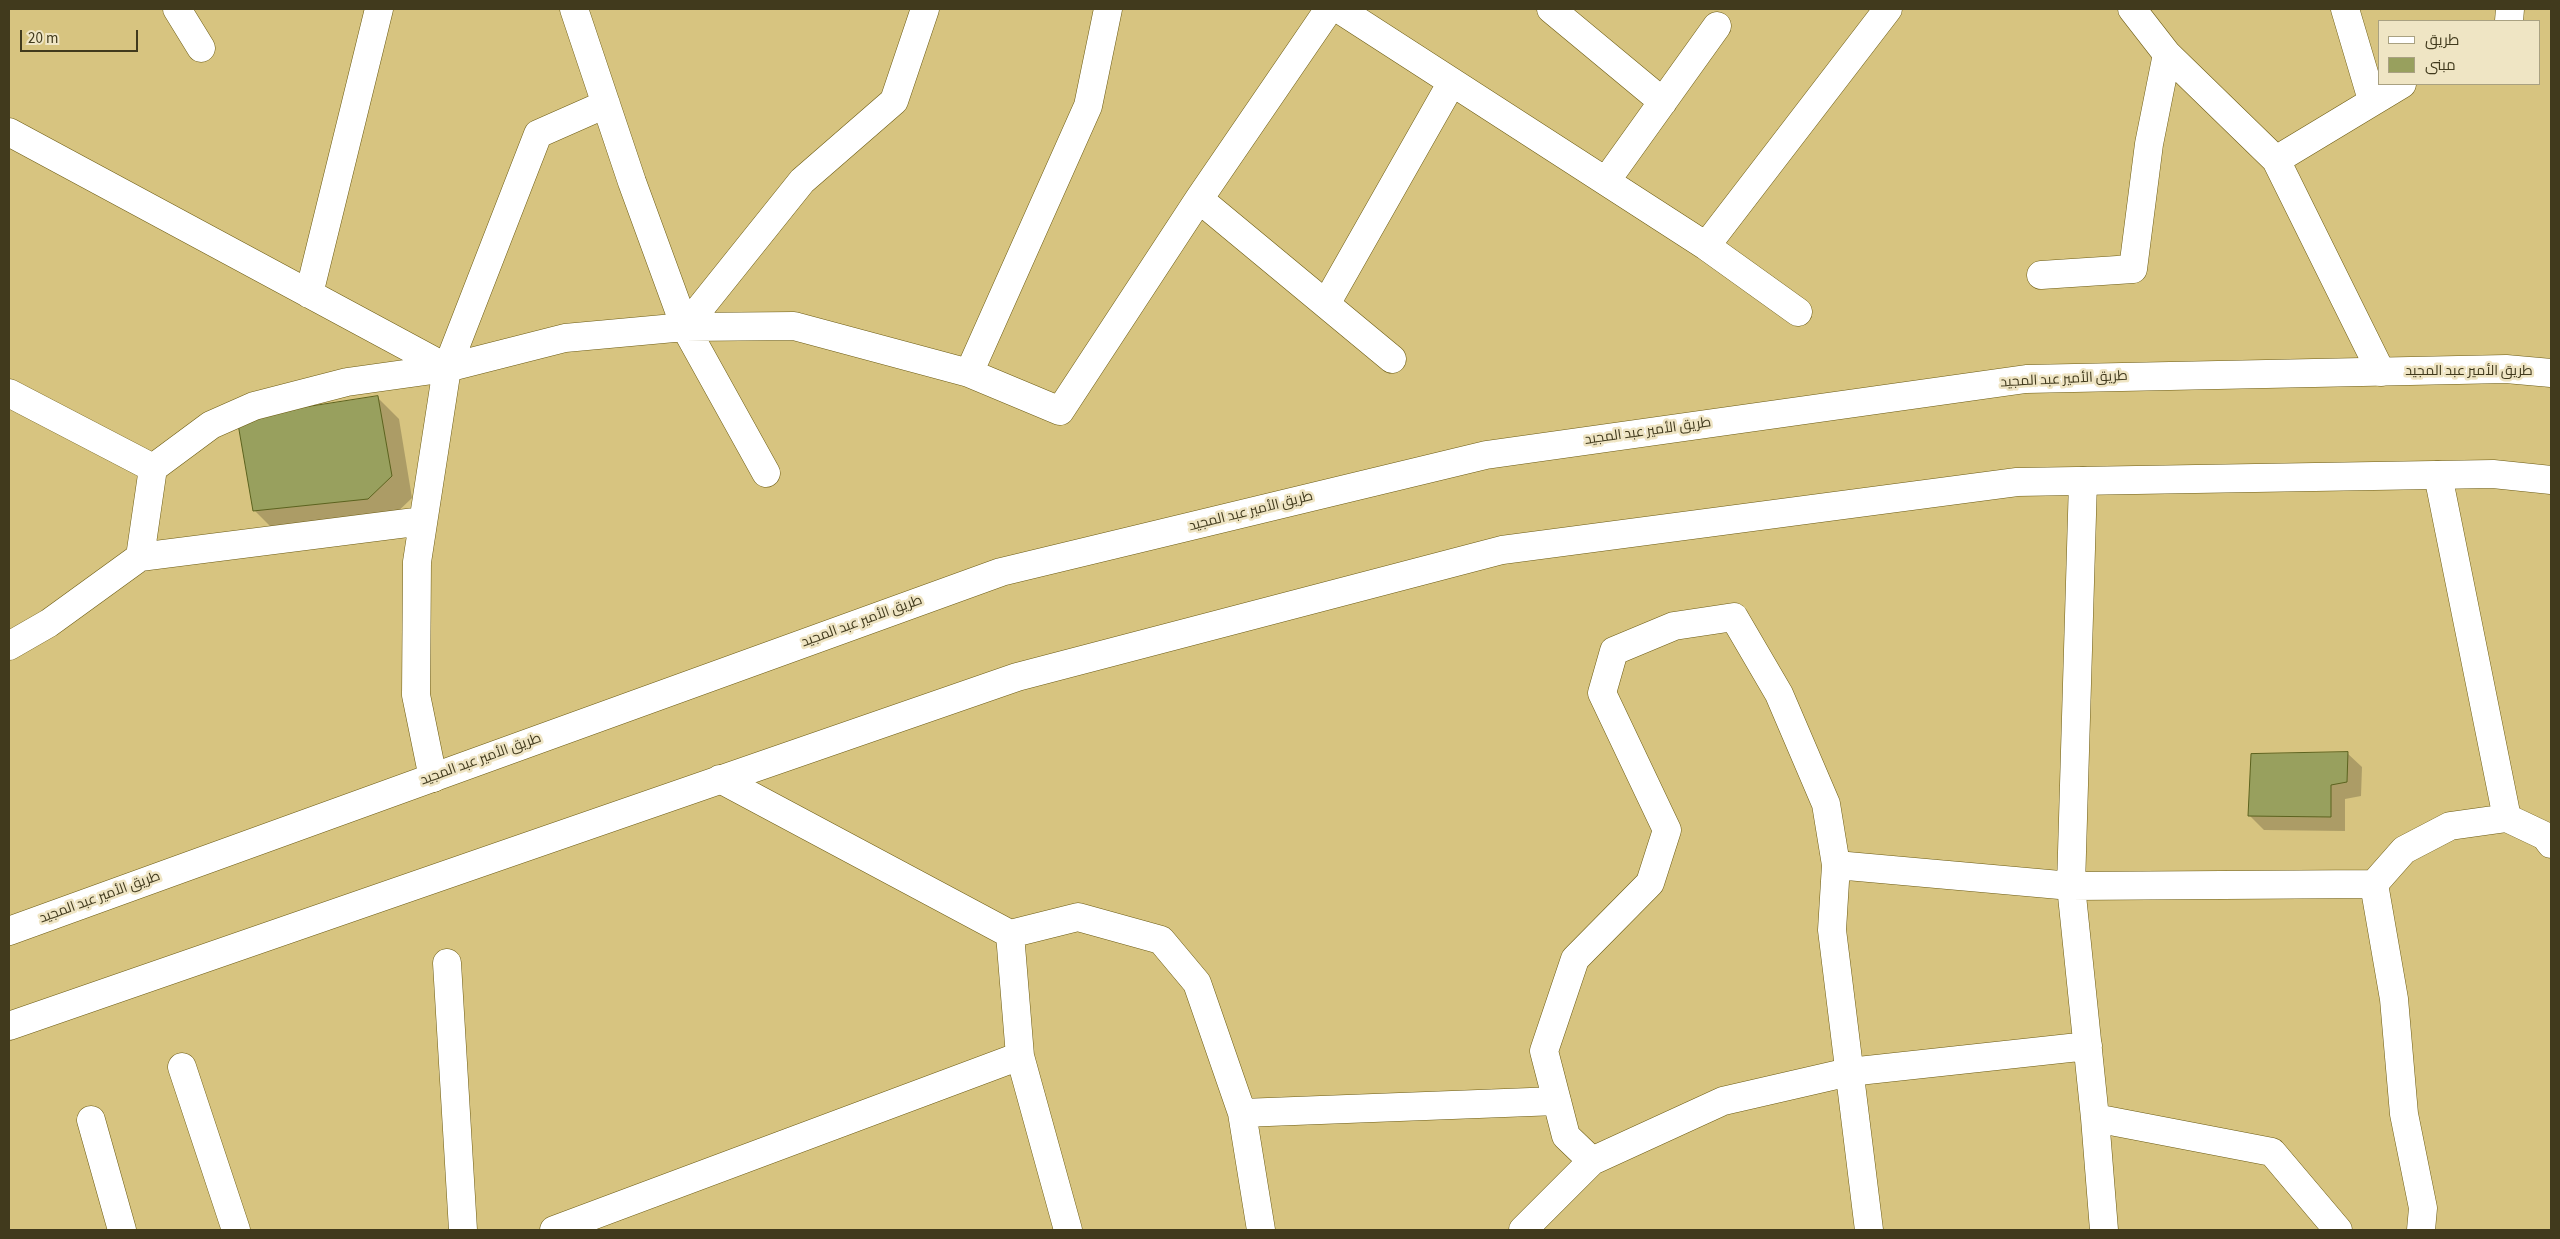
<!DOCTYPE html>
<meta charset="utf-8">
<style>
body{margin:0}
#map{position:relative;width:2560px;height:1239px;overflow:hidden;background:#d7c480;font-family:"Source Sans 3",Cairo,sans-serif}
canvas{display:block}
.frame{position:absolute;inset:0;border:10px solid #413a1d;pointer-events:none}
.legend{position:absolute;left:2378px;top:20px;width:162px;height:65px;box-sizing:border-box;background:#efe5c4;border:1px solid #a9a181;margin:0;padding:6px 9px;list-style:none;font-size:15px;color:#413a1d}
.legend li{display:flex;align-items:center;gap:10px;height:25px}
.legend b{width:25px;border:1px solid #a9a181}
.scale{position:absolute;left:20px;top:30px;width:118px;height:22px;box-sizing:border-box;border:2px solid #413a1d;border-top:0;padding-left:6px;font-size:15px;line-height:18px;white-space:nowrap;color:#413a1d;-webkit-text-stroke:4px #efe5c4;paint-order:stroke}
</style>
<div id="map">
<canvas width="2560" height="1239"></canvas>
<div class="frame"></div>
<ul class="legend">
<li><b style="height:6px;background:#fff"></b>طريق</li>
<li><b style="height:14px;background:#98a05e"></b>مبنى</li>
</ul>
<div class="scale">20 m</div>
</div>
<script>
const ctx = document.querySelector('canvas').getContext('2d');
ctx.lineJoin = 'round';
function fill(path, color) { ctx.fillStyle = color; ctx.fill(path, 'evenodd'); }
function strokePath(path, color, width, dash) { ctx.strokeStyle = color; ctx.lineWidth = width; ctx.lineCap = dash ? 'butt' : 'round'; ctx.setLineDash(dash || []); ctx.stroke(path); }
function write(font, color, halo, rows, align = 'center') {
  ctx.font = font + ' "Source Sans 3",Cairo,sans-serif'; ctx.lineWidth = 5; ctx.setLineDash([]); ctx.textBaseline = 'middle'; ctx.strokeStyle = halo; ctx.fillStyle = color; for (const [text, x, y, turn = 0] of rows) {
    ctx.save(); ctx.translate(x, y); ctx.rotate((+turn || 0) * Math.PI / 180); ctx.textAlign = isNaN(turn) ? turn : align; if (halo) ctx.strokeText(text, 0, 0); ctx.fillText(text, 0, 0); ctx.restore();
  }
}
const shadow = new Path2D(`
 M377,397L399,419L412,498L389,520L276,532L254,510Z
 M2347,753L2362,767L2361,796L2345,799V831L2264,830L2250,816Z`);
const building = new Path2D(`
 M378,396L392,476L368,499L253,511L237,418Z
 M2348,752L2347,782L2331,785V817L2248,816L2251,754Z`);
const minor = new Path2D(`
 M177,9L201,48
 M574,9L632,182L685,327L766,473
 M1339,9L1706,246L1798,312
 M1551,9L1663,102
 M2132,9L2167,54L2276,160L2402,84
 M2345,9L2372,100
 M2509,21L2510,9
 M9,132L447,368
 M2276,160L2381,372
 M1606,181L1717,26
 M1199,199L1392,359
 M1706,246L1888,9
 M2041,275L2133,269L2149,144L2167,54
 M309,294L379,9
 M1326,304L1452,82
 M685,327L802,181L894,101L925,9
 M969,373L1088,106L1108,9
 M9,393L153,468L140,557
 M153,468L211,425L254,406L347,382L447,368L565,338L685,327L794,326L969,373L1060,411L1199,199L1329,9
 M2438,475L2507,818
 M2083,481L2071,886L2095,1118L2104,1230
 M9,646L49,623L140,557L423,521
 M433,778L416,695L417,562L447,368L538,134L606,104
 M720,779L1010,934L1020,1056L1068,1230
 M1836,865L2071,886L2374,884
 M1010,934L1078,917L1161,940L1197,983L1242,1113L1261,1230
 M447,963L463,1230
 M182,1067L236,1230
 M1242,1113L1557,1101
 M2095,1118L2272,1152L2338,1230
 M91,1120L122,1230
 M1592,1161L1566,1136L1544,1051L1575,959L1650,883L1667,830L1602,693L1614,651L1674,626L1734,617L1779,694L1826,804L1836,865L1832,930L1869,1230
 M554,1230L1020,1056
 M1523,1230L1592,1161L1723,1101L1849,1072L2088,1046
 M2421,1230L2423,1208L2404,1114L2394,999L2374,884L2404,850L2450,826L2507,818L2545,836L2551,844`);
const major = new Path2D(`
 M9,931L1001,572L1486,455L2026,379L2506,369L2551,373
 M9,1026L1017,677L1502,550L2017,482L2493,474L2551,480`);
const streetNames = [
 ["طريق الأمير عبد المجيد",2469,372],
 ["طريق الأمير عبد المجيد",2064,380,-3],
 ["طريق الأمير عبد المجيد",1648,432,-8],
 ["طريق الأمير عبد المجيد",1251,512,-14],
 ["طريق الأمير عبد المجيد",862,622,-20],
 ["طريق الأمير عبد المجيد",481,760,-20],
 ["طريق الأمير عبد المجيد",100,898,-20]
];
fill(shadow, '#0003');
fill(building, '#98a05e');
strokePath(building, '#5b621e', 1);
strokePath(minor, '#6c5b12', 29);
strokePath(major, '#6c5b12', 29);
strokePath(minor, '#fff', 28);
strokePath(major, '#fff', 28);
write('14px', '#413a1d', '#efe5c4', streetNames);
</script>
